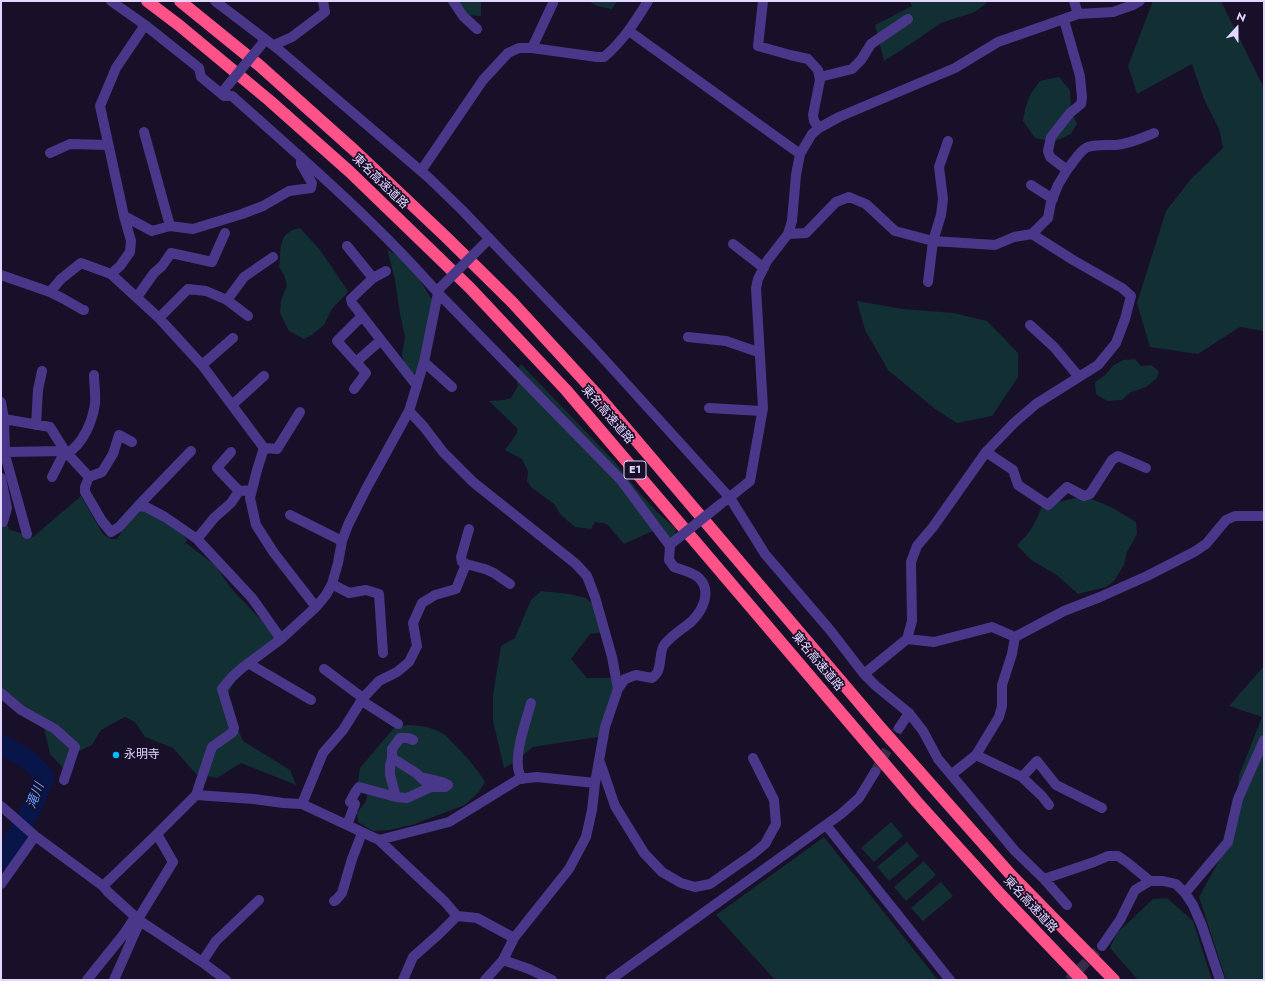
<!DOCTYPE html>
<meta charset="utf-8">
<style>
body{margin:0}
#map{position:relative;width:1265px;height:981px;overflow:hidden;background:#180f29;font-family:Jost,sans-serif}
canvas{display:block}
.frame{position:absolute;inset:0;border:2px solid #e2d7ff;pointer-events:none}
.north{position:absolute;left:1217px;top:8px;width:40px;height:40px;-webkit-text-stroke:3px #180f29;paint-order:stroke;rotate:21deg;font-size:11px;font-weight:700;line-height:16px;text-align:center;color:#e2d7ff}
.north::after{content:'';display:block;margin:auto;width:14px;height:18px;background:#e2d7ff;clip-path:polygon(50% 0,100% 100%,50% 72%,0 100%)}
</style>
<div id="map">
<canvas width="1265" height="981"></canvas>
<div class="frame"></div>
<div class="north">N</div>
</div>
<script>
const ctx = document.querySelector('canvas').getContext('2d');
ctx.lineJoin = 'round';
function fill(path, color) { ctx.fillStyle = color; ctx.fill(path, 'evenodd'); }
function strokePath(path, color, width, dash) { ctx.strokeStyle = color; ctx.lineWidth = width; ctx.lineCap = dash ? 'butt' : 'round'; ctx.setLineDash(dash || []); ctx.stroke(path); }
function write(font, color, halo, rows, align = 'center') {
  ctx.font = font + ' Jost,"Noto Sans JP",sans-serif'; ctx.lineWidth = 3.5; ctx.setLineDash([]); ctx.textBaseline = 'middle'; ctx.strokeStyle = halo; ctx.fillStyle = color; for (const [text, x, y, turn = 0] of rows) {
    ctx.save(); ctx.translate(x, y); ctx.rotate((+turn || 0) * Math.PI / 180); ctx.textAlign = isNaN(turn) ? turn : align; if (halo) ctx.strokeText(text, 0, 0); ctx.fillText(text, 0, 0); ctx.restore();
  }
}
const green = new Path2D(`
 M455,1H481V16L468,15Z
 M589,1H617L612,9L597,6Z
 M910,1H989L975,12L941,23L915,41L884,61L875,25L912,6Z
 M1153,1H1221L1264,88V331L1240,327L1198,354L1150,347L1137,303L1166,211L1191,179L1223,148L1219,129L1204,99L1192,64L1137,94L1128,66Z
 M1059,77L1070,90L1071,111L1077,124L1071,134L1053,142L1035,138L1023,121C1026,103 1028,96 1040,81Z
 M300,228L320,250L348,291L346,294L332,309L324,325L312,335L304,339L289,331L280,313L281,300L287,285L284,275L279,267C282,249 276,233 300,228Z
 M387,249L409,264L420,280L432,300L420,365L413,375L405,367L402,355L405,337L400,314L395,280Z
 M857,301L903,309L954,313L987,321L1018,353V377L992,416L957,423L935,409L888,370L865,330Z
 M1135,359L1141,366L1151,365L1159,371L1157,378L1146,387L1131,392L1122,400L1107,401L1096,394L1095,382L1104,376L1114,365L1123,360Z
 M521,364L614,461L637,490L657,512L676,529L675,535L670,541L655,530L624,544L607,524L595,522L591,529L575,527L561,515L554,504L532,488L527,481L528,471L522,459L505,450L517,433V428L489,401L504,400L511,398L518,386L516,372Z
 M81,496L103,534L111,539H117L138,506L165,517L187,540L183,546L186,543L216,566L230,587L277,637L240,668L227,697L232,716L243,741L290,770L296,785L241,763L217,778L196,774L173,748L145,737L135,722L125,717L101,730L92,745L73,754L63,768L50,754L42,719L1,695V520L9,527L8,529L33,537Z
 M1084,496L1111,507L1136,522L1137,534L1127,552L1124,565L1114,581L1106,587L1078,594L1058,576L1030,559L1017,545C1031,532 1035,524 1042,506Z
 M541,591L569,594L586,598L603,615L605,632L590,634L571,659L587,678H611L616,694L605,727L598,737L533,747L515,762L504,768L493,721V695L501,646L515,638L531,600Z
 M1264,666V980H1226L1199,897L1233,835L1239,776L1262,717L1229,706Z
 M406,725C419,725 431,727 442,733C446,735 449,739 451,741C464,754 476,767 485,782L478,793L465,805L412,825L389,830L373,831L358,822L357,813L366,801L368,788L358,782L360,768L394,728Z
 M891,822L903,836L874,862L861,848Z
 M824,837L938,980H775L716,915Z
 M907,842L919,856L889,881L877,867Z
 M924,861L936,875L906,901L894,887Z
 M941,882L953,896L923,921L911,908Z
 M1167,898L1193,921L1212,980H1138L1110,948L1117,933L1153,899Z`);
const river = new Path2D(`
 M1,744C17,753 36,762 44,778C33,808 19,835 1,860`);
const minorTunnel = new Path2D(`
 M875,772L899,728
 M1069,980L1102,946`);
const minor = new Path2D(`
 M111,1L145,25L199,68L201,77L224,96H232C303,159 375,221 438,293L621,480L670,546L669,560L674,567C682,570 693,572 699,578C712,591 703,610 692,621C683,629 672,635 664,645C660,650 661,664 658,671C657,674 654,676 652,678L636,675L625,679L618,689L605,727L595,783L592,810L586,837L569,869L514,938L503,960L485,980
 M215,1L278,49L428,177L462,210L593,347L730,498L765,554L830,630L864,674L876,686L909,713L923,731L938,759L1015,851L1044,879L1067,905
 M453,1L463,16L477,29
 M763,1L758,46L790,55L808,59L818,70L820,80L813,115L814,121L819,128
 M1074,1L1078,14
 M1064,20L1080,76L1082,98L1081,104L1070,113L1051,137L1048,151L1050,157L1067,170C1072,164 1081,149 1088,147C1097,144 1107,145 1116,145C1129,144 1142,138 1154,133
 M629,31L800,154
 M274,45L292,37L325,12L323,1
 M532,48L553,3
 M820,77L852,69L861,60L871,44L908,19
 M144,132L170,226
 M50,153L70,144L108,145
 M421,171L483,80L508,53L519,48H532L597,57H604C623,41 635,22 648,1
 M1031,185L1053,199
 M124,216L152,231L170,226L193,229L242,214L263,206L289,191L311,188L312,183L301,164V157
 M788,234L806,233L836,202L849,197L866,204L895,231L933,241L995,245L1014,237L1032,234L1073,260L1122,288L1131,296L1125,319L1116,343L1098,365L1036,404L1014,423L986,452L933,527L917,546L911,562L912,621L907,639L864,674
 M1032,234L1048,218L1051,202L1058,185L1067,170
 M733,244L764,268
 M347,246L373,278
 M386,271L373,278L351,299L352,303L417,386
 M111,274L159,318L202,365L264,448L257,470L250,498L256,525L274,553L316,607
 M1,275L50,292
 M928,282L933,241L941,215L943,199L939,167L948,141
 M137,297L154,273L162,266L171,253L212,262L225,233
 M227,300L244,277L273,257
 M84,310H83L62,298L50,292L61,279L81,263L111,274L120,266L130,252L131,241L124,216L100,106L116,68L145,25
 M159,318L188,289L206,291L227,300L248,316
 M1030,325L1054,347L1079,377
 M688,337L726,341L755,351H759
 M356,362L381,340
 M424,362L452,387
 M202,365L233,338
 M354,389L366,373L337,341L362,316
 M1,402L4,419L50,427L65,451L89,477L85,487V492L102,521L111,532L119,527L138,506L146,507L165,517L197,539L252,598L281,639
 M232,405L264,376
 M709,408L762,411
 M409,411L424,427L443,452L473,482L576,564L587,576L595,597L612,657L618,689
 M4,419L5,455L27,534
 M36,425L38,390L42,371
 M264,448L277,449L300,412
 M5,452L65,451L52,477
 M231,452L217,468L239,491L252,490
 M986,452L1013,470L1018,485L1048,505L1067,487L1084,496L1090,494L1112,460L1118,456L1146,468
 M68,453C83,443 92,423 95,404C96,395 94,385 94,375
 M89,477L102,472L113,454L119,435L132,442
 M1,478L7,508L3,522H1
 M725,501L750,481L763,408L756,288L758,279L767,261L788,234L792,221L796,175L800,154L812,134L819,128L839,117L955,68L998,42L1078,14L1113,12L1133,5L1140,1
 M138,506L191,451
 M290,515L342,541
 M197,539L214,518L231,503L239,491
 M466,564L485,569L494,573L510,584
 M332,584L349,593L366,590L379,594L383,653
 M907,639L934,642L992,627L1015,637L1064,611L1100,597L1147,576L1194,552L1206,544L1226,520L1235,516H1264
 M248,663L311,700
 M324,669L363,698
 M1,693L21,710L55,729L75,747L64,780
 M362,701L398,724
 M899,728L909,713
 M976,755L999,717L1002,706V685L1012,654L1015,637
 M392,758L416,773L431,787L407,798L396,797L390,775V765L392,758V749L400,738H408L413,740
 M600,762L615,806L644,853L662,872L681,883L695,887L710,884L753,854L765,844L776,824L774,800L753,758
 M951,775L976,755L1022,777L1037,761L1056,785L1102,808
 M421,777L442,782L448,785L445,787H431
 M1022,777L1042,796L1049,805
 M522,779C520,775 518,771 518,767C516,749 526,721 531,703
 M196,795L254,799L283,803L302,804L379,840L445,902L457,916L477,918L514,938
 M302,804L323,753L343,730L363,698L379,681L397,672L409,662L417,646L413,623L422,603L435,595L456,589L466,564L462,562L461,557L469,529
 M1,806L35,836L103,886L108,892L140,921L202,962L226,980
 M347,825L355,804L350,802L356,791L359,787L396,797
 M826,825L950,980
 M379,840L449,822L519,779L537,777L595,783
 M1044,879L1094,862L1108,856H1118L1128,863L1150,881
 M1,884L35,836
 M103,886L157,834L196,795L212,747L233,732L234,728L222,689L232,677L242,668L281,639L316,607L326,595L332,584L338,563L342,541L348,525L366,489L409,411L424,362L438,293L440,288
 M1185,893L1228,842L1238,799L1264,740
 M334,901L336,900L342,893L352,859L362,833
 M138,919L173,862L157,834
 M1102,946L1120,920L1135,890L1150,881H1163L1176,884L1185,893L1193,905L1202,926L1220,980
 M503,960L529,969L552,980
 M202,962L216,941L259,900
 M87,980L124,934L135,917
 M114,980L140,921
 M403,980L413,957L439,934L457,916
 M610,980L841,814L859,798L875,772`);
const highway = new Path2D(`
 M147,1L180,26L270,101L350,172L470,288L566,390L917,802L1001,895L1082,980
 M180,1L260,66L355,151L446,237L512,302L601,399L879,726L1011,875L1114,980`);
const minorBridge = new Path2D(`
 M224,90L262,44
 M440,288L485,243
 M672,543L722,503`);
const markers = [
 [116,755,4,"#03bcff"]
];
const shields = [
 [635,470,22]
];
const shieldNames = [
 ["E1",635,470]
];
const streetNames = [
 ["東名高速道路",380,182,44],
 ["東名高速道路",607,415,49],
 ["東名高速道路",817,662,50],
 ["東名高速道路",1030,905,47]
];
const poiNames = [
 ["永明寺",124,755]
];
const waterNames = [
 ["滝川",36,796,-69]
];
fill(green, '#122f33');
strokePath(river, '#081549', 20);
strokePath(minorTunnel, '#362d49', 10, [10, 5]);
strokePath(minor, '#49388a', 10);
strokePath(highway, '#ff5288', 12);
strokePath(minorBridge, '#49388a', 10);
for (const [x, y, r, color] of markers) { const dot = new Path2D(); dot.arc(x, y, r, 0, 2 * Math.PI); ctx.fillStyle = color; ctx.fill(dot); strokePath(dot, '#180f29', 1.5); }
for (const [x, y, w] of shields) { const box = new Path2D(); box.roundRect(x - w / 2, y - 9, w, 18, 3); ctx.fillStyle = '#180f29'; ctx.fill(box); strokePath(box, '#e2d7ff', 1); }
write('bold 11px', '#e2d7ff', null, shieldNames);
write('12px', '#e2d7ff', '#180f29', streetNames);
write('12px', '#e2d7ff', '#180f29', poiNames, 'left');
write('italic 13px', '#659eff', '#180f29', waterNames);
</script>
